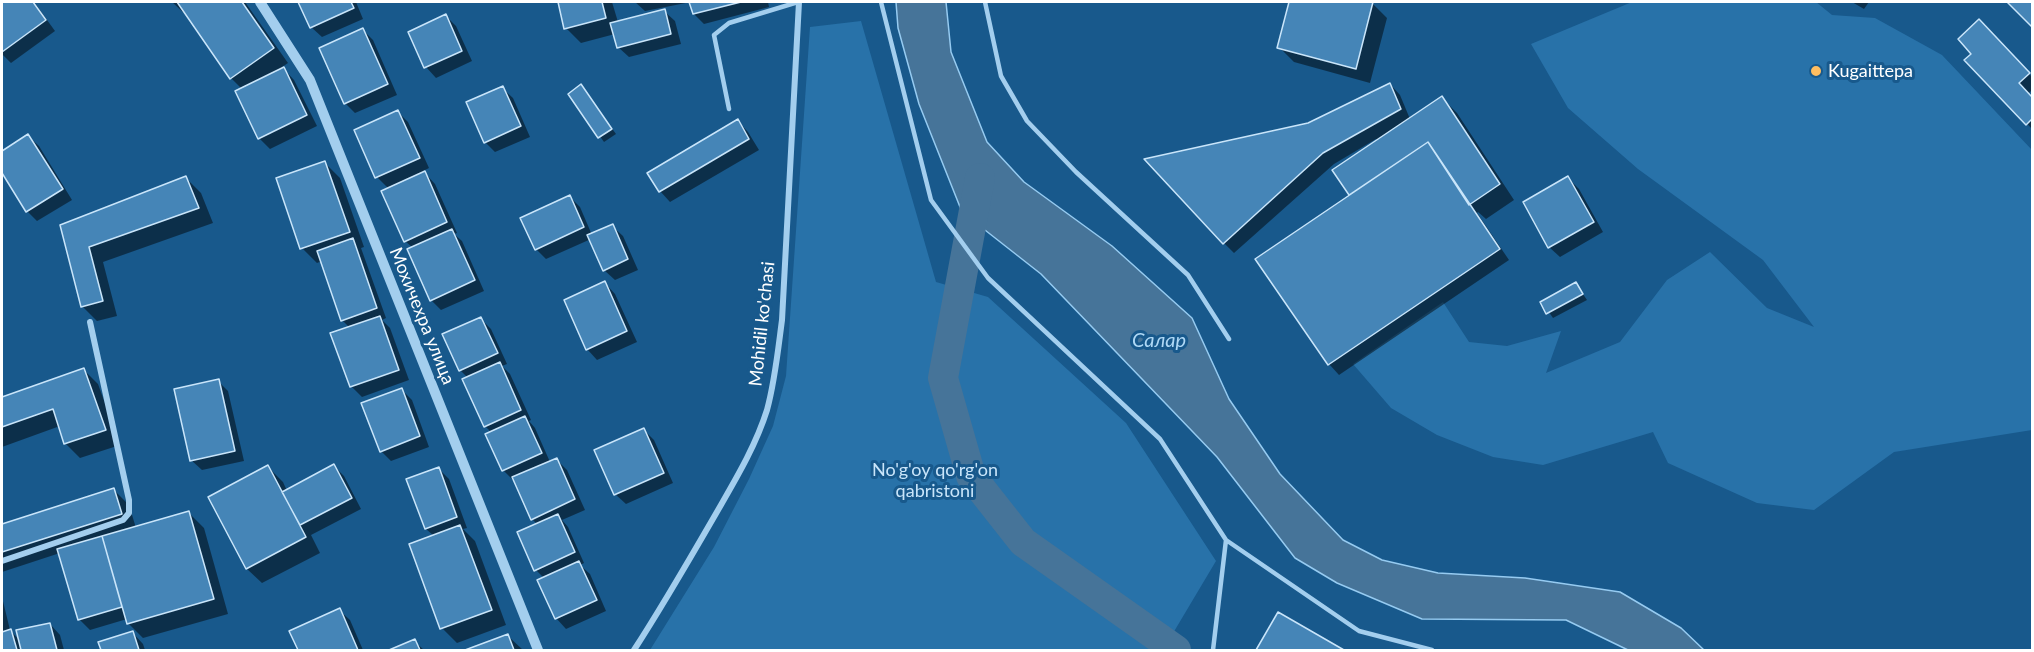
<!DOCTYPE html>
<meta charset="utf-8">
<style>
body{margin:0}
#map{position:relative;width:2034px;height:652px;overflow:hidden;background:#18598c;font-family:Lato,sans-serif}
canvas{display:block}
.frame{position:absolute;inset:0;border:3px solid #fff;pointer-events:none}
</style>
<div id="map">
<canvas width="2034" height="652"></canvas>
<div class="frame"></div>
</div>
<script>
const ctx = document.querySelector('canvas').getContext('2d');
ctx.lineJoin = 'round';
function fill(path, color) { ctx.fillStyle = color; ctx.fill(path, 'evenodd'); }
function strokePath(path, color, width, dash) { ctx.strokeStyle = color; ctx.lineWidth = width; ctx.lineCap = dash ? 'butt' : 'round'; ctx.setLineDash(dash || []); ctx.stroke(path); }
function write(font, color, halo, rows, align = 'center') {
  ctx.font = font + ' Lato,sans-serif'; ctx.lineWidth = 6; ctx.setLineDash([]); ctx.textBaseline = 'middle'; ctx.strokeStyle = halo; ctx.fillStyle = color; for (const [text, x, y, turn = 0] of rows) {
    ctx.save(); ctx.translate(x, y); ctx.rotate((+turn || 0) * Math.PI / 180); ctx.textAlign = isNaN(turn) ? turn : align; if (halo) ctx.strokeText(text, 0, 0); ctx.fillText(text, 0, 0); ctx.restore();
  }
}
const green = new Path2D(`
 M1632,2H1816L1832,15L1875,18L1942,55L2032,150V430L1894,452L1814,510L1757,503L1668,463L1653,432L1543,465L1493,457L1437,435L1391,408L1353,364L1443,302L1469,342L1507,346L1561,331L1546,373L1620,342L1667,280L1710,252L1767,308L1814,327L1763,260L1638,169L1568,108L1531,44Z
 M861,21L936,282L988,297L1126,423L1216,561L1163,650H650L714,547L749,479L773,426L786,376L810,27Z`);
const water = new Path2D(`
 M896,2H946L951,52L987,142L1024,182L1112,246L1192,318L1229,399L1280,474L1343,540L1382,560L1438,573L1525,578L1620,592L1681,628L1704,650H1628L1566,620L1422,619L1337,583L1295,558L1217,457L1041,274L962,212L919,104L898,28Z`);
const shadow = new Path2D(`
 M2,2H34L55,31L11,63L2,54Z
 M172,2H245L288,63L282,67L294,80L317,126L270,149L259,138L237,92L242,89L231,78L186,13L185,14Z
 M300,2H356L363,19L322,37L311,27Z
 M559,2H612L618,22L664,11L675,21L681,44L629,57L618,47L615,34L581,43L566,28Z
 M635,2H768L769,7L704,24L694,14L691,2L645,11Z
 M1291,2H1366L1372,3L1387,18L1370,83L1294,62L1279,47Z
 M1852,2H1869L1864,9Z
 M2009,2H2032V25Z
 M446,16L456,26L472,61L436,78L426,67Z
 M363,30L373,40L397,95L355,113L345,103Z
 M1989,31L2032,77V90L2028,94L2032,98V129L1967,60Z
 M1390,84L1400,95L1410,119L1442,98L1457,113L1514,200L1486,219L1478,212L1477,213L1509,260L1339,375L1329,364L1351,195L1350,194L1377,141L1376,139L1334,164L1234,253L1224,243L1309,125Z
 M581,86L616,134L604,142L570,94Z
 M502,88L513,98L530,137L495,152L485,142Z
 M398,112L408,122L429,168L423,171L435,184L457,233L454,234L462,241L484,291L441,310L431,300L413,248L405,241L389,189L377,177Z
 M738,121L748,132L759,150L670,202L660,191Z
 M28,136L39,146L72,200L37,221L27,211L2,170V153Z
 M325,163L340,178L364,247L361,248L386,318L382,320L390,328L409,380L362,397L351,386L350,328L342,320L322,261L317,263L302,248Z
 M186,178L201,193L213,223L103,262L117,316L97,321L82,306L62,226Z
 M1568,178L1579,189L1603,232L1560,257L1549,247Z
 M570,197L580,207L592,235L612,226L623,236L638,270L615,280L604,270L591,239L546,259L536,249Z
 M605,283L615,294L637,342L597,360L587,349Z
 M1576,284L1587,300L1553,318L1542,302Z
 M481,319L491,329L507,364L502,366L510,374L531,420L529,421L535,428L550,462L556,459L567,470L585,510L562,520L568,527L584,563L580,565L590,574L606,611L566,629L556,618L545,579L536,570L538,525L532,519L515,480H513L503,470L492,433L485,426L468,378L460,370Z
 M83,369L98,384L120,445L80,458L65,443L60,426L2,447V398Z
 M218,381L228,391L244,461L202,470L191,460Z
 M401,389L412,400L429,447L391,461L381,451Z
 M643,429L654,440L673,483L626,504L615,494Z
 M334,466L344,476L361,509L311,535L320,553L262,583L247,569L210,498L268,467L283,482L287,491Z
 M438,468L449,479L467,528L463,529L475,541L506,625L457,643L442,628L434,536L426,529Z
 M114,490L129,505L136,528L189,513L204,528L228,614L143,638L128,623L127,619L90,630L79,619L60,553L2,572V526Z
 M2,597L10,630L20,641L50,624L60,635L64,650H2Z
 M339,610L350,620L363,650H299L291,631Z
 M1278,614L1341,650H1257Z
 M133,633L143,644L145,650H103L100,643Z
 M508,636L523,650H469Z
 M414,641L424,650H392Z`);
const canal = new Path2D(`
 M980,178L943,378L971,476L1023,542L1176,650`);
const building = new Path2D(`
 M2,2H33L46,20L2,52Z
 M177,2H242L274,48L230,79Z
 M298,2H351L354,8L310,28Z
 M558,2H602L606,18L564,29Z
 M689,2H741L693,14Z
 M1289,2H1373L1356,69L1277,48Z
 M2007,2H2032V27Z
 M665,9L671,34L617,48L610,23Z
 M446,14L462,51L424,68L408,32Z
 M1979,19L2030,73L2019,83L2032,97V119L2026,125L1964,60L1971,54L1958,39Z
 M363,28L388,84L344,104L319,48Z
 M284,67L307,115L258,139L235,91Z
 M1390,83L1401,109L1323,153L1223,244L1144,159L1308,123Z
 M581,84L612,129L598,138L568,94Z
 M503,86L521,126L484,143L466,102Z
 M1442,96L1500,184L1469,205L1428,142L1349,195L1332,170Z
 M398,110L420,158L375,178L354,130Z
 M738,119L749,139L659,192L647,173Z
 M28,134L63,189L26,212L2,173V151Z
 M1428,142L1500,249L1328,365L1255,259Z
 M325,161L350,232L300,249L276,178Z
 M425,171L447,222L404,242L381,191Z
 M186,176L199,208L89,247L103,301L81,307L60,225Z
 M1568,176L1594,222L1548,248L1523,202Z
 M570,195L584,227L535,250L520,218Z
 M613,224L628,259L603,271L587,235Z
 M452,229L475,280L430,301L407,249Z
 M353,238L377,308L341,321L317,251Z
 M605,281L627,331L586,350L564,300Z
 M1576,282L1583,294L1546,314L1540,302Z
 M380,316L399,370L350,387L330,333Z
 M481,317L498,353L459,371L442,334Z
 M500,362L521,410L484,427L462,379Z
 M84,368L106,430L64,444L53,409L2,427V397Z
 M219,379L235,451L190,461L174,389Z
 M402,388L420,436L380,452L361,403Z
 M525,416L542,453L502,471L485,434Z
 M644,428L664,473L614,495L594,450Z
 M557,458L575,499L531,520L512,477Z
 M334,464L352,498L300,525L282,492Z
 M268,465L306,537L246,569L208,497Z
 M439,467L457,517L425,529L406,479Z
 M114,488L122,514L2,552V524Z
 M189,511L214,599L127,624L102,536Z
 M558,514L575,552L534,571L517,532Z
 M460,525L492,610L440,629L409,544Z
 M102,536L122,607L78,620L57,549Z
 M579,561L597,600L555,619L537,580Z
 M340,608L358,650H298L289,631Z
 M1278,612L1344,650H1256Z
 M50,623L57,650H21L16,630Z
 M11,629L17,650H2V632Z
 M133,631L139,650H101L98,642Z
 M508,634L514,650H465Z
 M415,639L420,650H389Z`);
const service = new Path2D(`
 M881,2L931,200L988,278L1160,439L1226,540L1359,631L1432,650
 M985,2L1001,76L1027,121L1076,172L1188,275L1229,339
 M729,109L714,35L729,23L798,2
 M1213,650L1226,540`);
const minor = new Path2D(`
 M2,561L123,520L129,513V500L90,322
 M634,650C662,607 688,562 714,517C734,482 755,448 767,410C775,381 778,350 782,320L799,2`);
const tertiary = new Path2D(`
 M260,2L310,80L538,650`);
const markers = [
 [1816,71,6,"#ffbe61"]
];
const poiNames = [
 ["Kugaittepa",1828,71]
];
const streetNames = [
 ["Мохичехра улица",422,316,68],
 ["Mohidil ko'chasi",762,324,-84]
];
const parkNames = [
 ["No'g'oy qo'rg'on",935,470],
 ["qabristoni",935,491]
];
const waterNames = [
 ["Салар",1159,341]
];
fill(green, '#2872a9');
fill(water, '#467499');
strokePath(water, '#96cbf1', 1.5);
fill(shadow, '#0007');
strokePath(canal, '#467499', 30);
fill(building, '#4585b7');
strokePath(building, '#c9e5fa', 1.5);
strokePath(service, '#a3ceee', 4.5);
strokePath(minor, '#a3ceee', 6);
strokePath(tertiary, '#a3ceee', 10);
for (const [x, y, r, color] of markers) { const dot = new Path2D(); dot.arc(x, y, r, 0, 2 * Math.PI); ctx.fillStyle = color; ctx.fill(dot); strokePath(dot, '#18598c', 2); }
write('18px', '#fff', '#18598c', poiNames, 'left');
write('18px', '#fff', '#18598c', streetNames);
write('18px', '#c9e5fa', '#18598c', parkNames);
write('italic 20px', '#afd8f5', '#18598c', waterNames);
</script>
